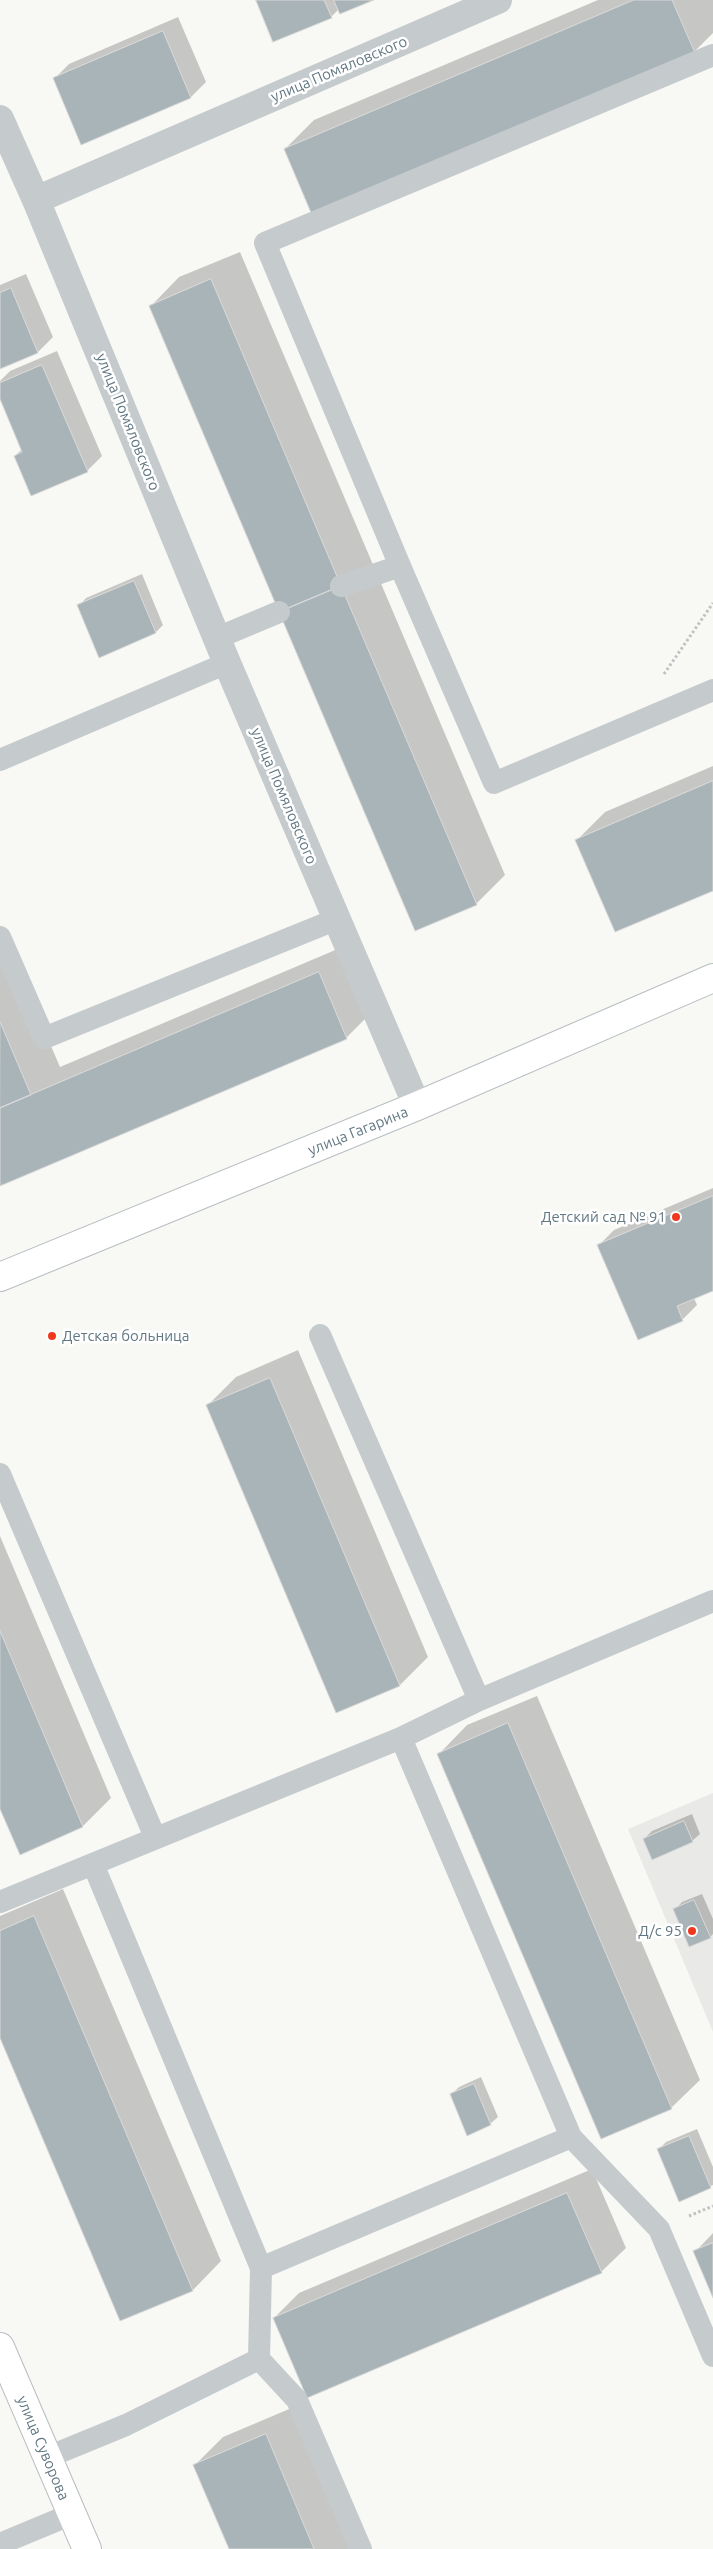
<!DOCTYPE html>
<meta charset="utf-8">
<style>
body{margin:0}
canvas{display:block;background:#f8f8f5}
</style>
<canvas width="713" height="2549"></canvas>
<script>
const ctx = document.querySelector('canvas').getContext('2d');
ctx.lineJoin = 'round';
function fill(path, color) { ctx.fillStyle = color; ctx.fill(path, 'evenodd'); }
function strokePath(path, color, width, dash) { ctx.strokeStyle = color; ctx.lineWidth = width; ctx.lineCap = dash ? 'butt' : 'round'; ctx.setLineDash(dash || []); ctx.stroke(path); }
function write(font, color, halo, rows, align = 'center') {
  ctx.font = font + ' Ubuntu,sans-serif'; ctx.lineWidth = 5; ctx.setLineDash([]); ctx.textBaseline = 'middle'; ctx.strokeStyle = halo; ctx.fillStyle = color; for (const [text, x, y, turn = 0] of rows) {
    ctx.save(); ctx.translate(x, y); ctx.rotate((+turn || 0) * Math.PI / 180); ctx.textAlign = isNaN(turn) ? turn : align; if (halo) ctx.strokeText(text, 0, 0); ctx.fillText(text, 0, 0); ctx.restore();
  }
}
const built = new Path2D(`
 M713,1793V2032L628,1829Z`);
const shadow = new Path2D(`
 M257,0H371L339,9L331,17Z
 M598,0H713V33L694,52L285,149L314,120Z
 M178,17L206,82L191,97L81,143L54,79L69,64Z
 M240,252L505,875L476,904L151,306L179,277Z
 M26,274L53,337L38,352L0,368V285Z
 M57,351L102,456L87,471L15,456L22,449L0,396V381L10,371Z
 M142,574L163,625L156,632L79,606L86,598Z
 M713,766V889L577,840L605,812Z
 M0,927L60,1067L347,945L375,1009L346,1038L0,1185Z
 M713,1188V1290L694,1298L697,1305L682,1320L599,1245L614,1230Z
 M298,1350L428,1657L400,1685L207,1406L236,1377Z
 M0,1536L111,1798L83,1826L0,1805Z
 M537,1696L700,2080L671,2108L439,1754L467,1725Z
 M692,1814L700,1834L692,1841L644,1839L652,1831Z
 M63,1889L221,2261L193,2290L121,2320L0,2035V1916Z
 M702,1894L713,1919V1934L710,1937L675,1910L682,1902Z
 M481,2077L498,2117L490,2124L451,2095L459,2087Z
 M697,2129L713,2167V2185L680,2200L658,2150L666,2142Z
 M592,2169L626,2248L601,2272L274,2318L299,2293Z
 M713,2233V2295L695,2252Z
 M294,2407L355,2549H230L195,2465L223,2437Z`);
const building = new Path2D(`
 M256,0H324L332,18L273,42Z
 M334,0H374L340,14Z
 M634,0H672L695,53L312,215L284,149Z
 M163,31L191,98L81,145L53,78Z
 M211,279L341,586L279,612L149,306Z
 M11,288L38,353L0,369V293Z
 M42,365L88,472L31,496L14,456L22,452L0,399V383Z
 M134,581L156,633L99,658L77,605Z
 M341,586L477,905L415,931L279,612Z
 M713,781V891L615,932L575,840Z
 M319,972L347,1039L0,1186V1108Z
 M0,1022L31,1095L0,1108Z
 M713,1196V1291L677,1306L683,1321L638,1340L597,1245Z
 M270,1378L400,1686L336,1713L206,1405Z
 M0,1631L83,1827L20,1855L0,1809Z
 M508,1723L672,2109L601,2139L437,1754Z
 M684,1821L693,1842L652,1860L643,1839Z
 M694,1900L711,1938L689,1947L673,1909Z
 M34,1916L193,2291L120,2321L0,2038V1931Z
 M474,2084L491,2125L467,2136L450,2094Z
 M689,2136L711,2188L679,2202L657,2149Z
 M567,2193L602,2273L307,2398L273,2318Z
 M713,2243V2298L693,2251Z
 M266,2434L314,2549H229L193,2465Z`);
const path = new Path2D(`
 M664,674L713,603
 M689,2216L713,2206`);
const service = new Path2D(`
 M713,55L265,243L400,566L494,783L713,690
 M341,586L400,566
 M217,638L279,612
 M0,760L227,663
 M0,937L44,1038L337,919
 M320,1335L479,1700
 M0,1474L155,1837
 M401,1738L571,2137L659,2229L713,2356
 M93,1864L261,2268L259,2359L297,2400L361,2549
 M0,1902L401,1738L479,1700L713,1601
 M261,2268L571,2137
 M48,2457L126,2425L259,2359
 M0,2544L72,2514`);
const minor = new Path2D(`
 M0,119L36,200
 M417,1106L227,663L36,200L498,0`);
const secondary = new Path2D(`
 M0,1277L417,1106L713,978
 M0,2347L87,2549`);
const markers = [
 [676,1217,5,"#ef381e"],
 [52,1336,5,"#ef381e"],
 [692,1931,5,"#ef381e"]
];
const streetNames = [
 ["улица Помяловского",339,69,-23],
 ["улица Помяловского",128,422,68],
 ["улица Помяловского",284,796,67],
 ["улица Гагарина",358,1131,-22],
 ["улица Суворова",43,2448,67]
];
const poiNames = [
 ["Детский сад № 91",666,1217],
 ["Детская больница",62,1336,"left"],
 ["Д/с 95",682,1931]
];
fill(built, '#e9e9e8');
fill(shadow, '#0003');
fill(building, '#a9b4b9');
strokePath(building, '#d9d9d7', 1);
strokePath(secondary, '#b7bec1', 30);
strokePath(path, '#bec2c3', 3, [2.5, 2.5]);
strokePath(service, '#c5cacd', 22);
strokePath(minor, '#c5cacd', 28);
strokePath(secondary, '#fff', 28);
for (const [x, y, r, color] of markers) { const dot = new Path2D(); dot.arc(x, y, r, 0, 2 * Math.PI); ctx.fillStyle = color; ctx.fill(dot); strokePath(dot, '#fff', 2); }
write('15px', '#617782', '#fff', streetNames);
write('15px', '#617782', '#fff', poiNames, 'right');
</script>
